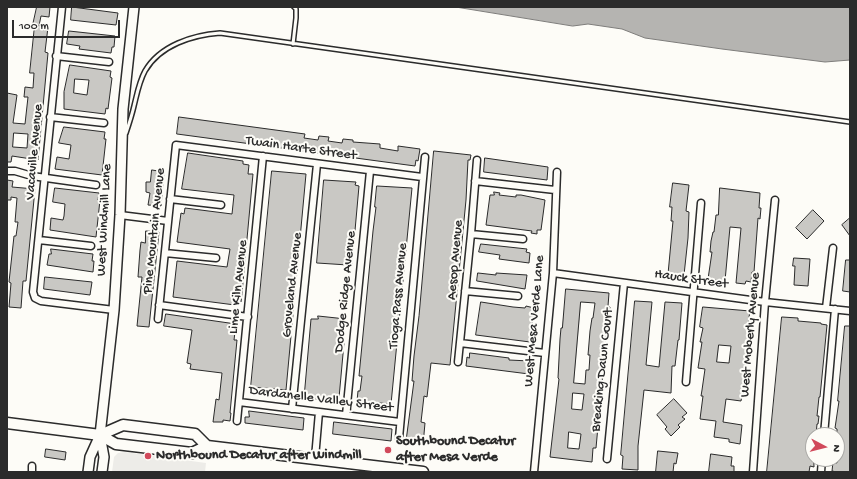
<!DOCTYPE html>
<style>
body{margin:0}
#map{position:relative;width:857px;height:479px;overflow:hidden;background:#fdfcf7;font-family:"Gochi Hand",sans-serif}
canvas{display:block}
.frame{position:absolute;inset:0;border:8px solid #2b2b2b;pointer-events:none}
.north{position:absolute;left:805px;top:427px;width:40px;height:40px;box-sizing:border-box;background:#fdfcf7;border:1px solid #a9a8a5;border-radius:50%;rotate:97deg;font-size:11px;font-weight:700;line-height:16px;text-align:center;color:#2b2b2b}
.north::after{content:'';display:block;margin:auto;width:14px;height:18px;background:#d1495b;clip-path:polygon(50% 0,100% 100%,50% 72%,0 100%)}
.scale{position:absolute;left:12px;top:20px;width:108px;height:18px;box-sizing:border-box;border:2px solid #2b2b2b;border-top:0;padding-left:5px;font-size:12px;line-height:14px;white-space:nowrap;color:#2b2b2b;-webkit-text-stroke:3px #fdfcf7;paint-order:stroke}
</style>
<div id="map">
<canvas width="857" height="479"></canvas>
<div class="frame"></div>
<div class="north">N</div>
<div class="scale">100 m</div>
</div>
<script>
const ctx = document.querySelector('canvas').getContext('2d');
ctx.lineJoin = 'round';
function fill(path, color) { ctx.fillStyle = color; ctx.fill(path, 'evenodd'); }
function strokePath(path, color, width, dash) { ctx.strokeStyle = color; ctx.lineWidth = width; ctx.lineCap = dash ? 'butt' : 'round'; ctx.setLineDash(dash || []); ctx.stroke(path); }
function write(font, color, halo, rows, align = 'center') {
  ctx.font = font + ' "Gochi Hand",sans-serif'; ctx.lineWidth = 4; ctx.setLineDash([]); ctx.textBaseline = 'middle'; ctx.strokeStyle = halo; ctx.fillStyle = color; for (const [text, x, y, turn = 0] of rows) {
    ctx.save(); ctx.translate(x, y); ctx.rotate((+turn || 0) * Math.PI / 180); ctx.textAlign = isNaN(turn) ? turn : align; if (halo) ctx.strokeText(text, 0, 0); ctx.fillText(text, 0, 0); ctx.restore();
  }
}
const built = new Path2D(`
 M125,452L206,463L205,472H112L114,457L118,453Z`);
const water = new Path2D(`
 M456,7H850V60L825,62L722,49L645,38L622,29L588,24L573,26Z`);
const building = new Path2D(`
 M37,7H50L49,17L41,16L39,26L33,25Z
 M72,7L118,13L116,25L71,20Z
 M35,25L48,27L45,52L48,53L38,160L12,156L11,162H7V93L17,95L13,123L25,124L28,97H24L25,87L33,88L34,73H30ZM14,133L28,134L27,148L13,147Z
 M69,31L115,36L114,47H112L111,53L79,49L80,46L67,44Z
 M70,65L111,71L110,77L112,78L108,109L106,108L105,114L64,109V92ZM75,79L89,80L87,95L74,93Z
 M179,117L305,134L304,138L318,140L319,136L329,137L328,141L342,143L343,139L353,140V142L380,144V148L398,151V146L420,149L418,161L416,160L415,166L177,134Z
 M64,127L105,132L104,139H106L102,175L55,169L57,157L69,159L71,145L59,143Z
 M434,151L471,155L470,160H468L466,200L450,365L431,363L427,397L424,396L421,422L425,423L423,445L412,443V442L406,441L414,381H412L414,356L419,316Z
 M188,153L243,161V164L249,165L248,174H253L242,293L241,302H235V305L173,297L177,261L227,267L230,249L177,242L181,213L184,214L185,208L232,214L234,195L182,189Z
 M485,158L548,167L547,180L484,172Z
 M152,170L164,172L161,206L148,205L150,193L146,192V182H150Z
 M272,171L306,174L286,390L251,387Z
 M7,180L13,181L12,187L35,189L26,281H23L21,308L9,307L11,283L9,282L14,236H16L18,222H15L17,198L11,197V200H7Z
 M324,180L356,182L355,185L359,186L352,264L348,263V265L317,263Z
 M673,183L689,185L686,211L689,212L688,238L684,275L668,274L673,221H671L672,207H670Z
 M377,186L412,188L391,404L357,401L358,391H360L362,376H359L373,231L376,207H375Z
 M55,188L99,193L98,200H100L96,237L50,230L51,218L63,220L64,216L65,204L53,202Z
 M720,188L760,193L759,208H761L760,219L758,218L754,272H752L751,282L746,281L745,284L736,283L741,228L730,227L725,281L708,279L712,252H710L711,241L713,232H714L716,215H718Z
 M494,192L500,193L499,195L516,197V195H521L545,200L541,230H537V234L531,233L532,231L486,225L490,195H494Z
 M813,210L824,221L807,239L796,228Z
 M850,218V236L842,225Z
 M146,231L159,232L149,327L137,326L142,277H138L140,250L141,242L145,243Z
 M481,244L527,249L526,252L530,253L529,263L499,259L500,255L479,252Z
 M51,249L93,254L92,261H94L93,272L47,265L49,254H51Z
 M794,258L810,259L808,286L794,285L795,266H793Z
 M846,260H850V292L843,291Z
 M478,273L496,275V273L527,275L525,289L477,281Z
 M45,277L92,282L90,295L44,289Z
 M566,289L609,293L608,306L610,307L606,333L604,359H605L602,383L596,448H593L592,462L550,457L559,379L558,378L560,339L561,328H562ZM581,302L595,303L593,318H592L590,331L588,355H590L589,370H586L585,384L574,383ZM573,393L584,394L582,410L572,409ZM569,432L581,434L579,449L568,448Z
 M635,301L652,302L646,365L659,367L665,302L682,303L679,340H678L675,366H672L671,393L644,390L638,446V470L622,469L623,456L621,455Z
 M481,302L513,307L525,308L526,306L534,308L530,342L476,335Z
 M703,307L750,311L748,324L750,325L743,377L745,378L741,401L726,399L723,422L742,425L740,444L729,442V439L714,437L716,421L700,419L703,396H701L702,390L705,369L698,368L702,342H700L703,328L700,327ZM719,345L731,346L729,363L717,362Z
 M166,314L236,324L234,340H237L230,413H231L230,421L223,420V422H213L216,399L219,400L222,373L190,369L191,364L187,363L192,330L164,326Z
 M318,316L346,319L345,329H343L341,343H344L339,398H333V401L304,398L311,319H318Z
 M782,317L798,318V321L821,323V324L827,325L820,397H819L817,416H819L818,424H817L816,435H813L814,467L810,466L809,472H767Z
 M845,326H850V472H837L832,471L833,462L837,463V429L835,428L839,401H838Z
 M470,353L509,358V360L530,361L529,374L466,366L467,357L469,358Z
 M674,399L687,413L682,417L685,419L678,425L680,427L671,436L665,429L667,427L657,415Z
 M249,411L304,418L303,430L245,423V417H249Z
 M334,422L392,429L391,441L333,434Z
 M46,449L66,452L65,460L45,457Z
 M658,451L678,453L676,464L674,463L673,472H656Z
 M711,454L732,457L731,466H734V472H709Z`);
const lane = new Path2D(`
 M293,44L296,18V9L294,7
 M126,133C129,124 132,115 134,106C137,94 139,82 145,71C160,45 193,35 220,33L850,122`);
const street = new Path2D(`
 M62,7L33,292L35,298L41,301L114,310
 M56,56L109,62
 M50,117L104,123
 M7,171H15L32,176L96,185
 M475,181L555,190
 M170,199L221,205
 M120,215L168,221
 M471,234L523,239
 M39,240L91,246
 M165,253L216,258
 M553,273L765,302L850,311
 M465,291L518,296
 M159,305L248,317
 M826,308L833,248
 M158,319L176,145L422,177
 M460,343L545,353
 M458,362L471,234L477,160
 M686,382L701,203
 M239,402L400,422
 M292,409L317,164
 M346,415L370,171
 M237,421L263,156
 M824,435L835,309
 M399,438L425,157
 M315,458L319,412
 M607,459L624,283
 M32,472V466
 M534,472L553,273L557,172
 M753,472L765,302L775,200
 M821,472L822,459`);
const secondary = new Path2D(`
 M88,472L90,457L100,435
 M102,472L104,457L100,435L114,310L120,215L123,109L134,7`);
const primary = new Path2D(`
 M7,423L100,435L116,444L192,453L207,446L423,472
 M100,435L123,425L195,434L207,446`);
const markers = [
 [388,450,4,"#d1495b"],
 [148,456,4,"#d1495b"]
];
const streetNames = [
 ["Twain Harte Street",301,149,8],
 ["Vacaville Avenue",35,152,-85],
 ["West Windmill Lane",105,220,-87],
 ["Pine Mountain Avenue",155,231,-84],
 ["Aesop Avenue",456,260,-85],
 ["Hauck Street",691,280,8],
 ["Groveland Avenue",293,285,-84],
 ["Lime Kiln Avenue",239,287,-84],
 ["Dodge Ridge Avenue",346,292,-84],
 ["Tioga Pass Avenue",399,296,-85],
 ["West Mesa Verde Lane",535,321,-85],
 ["West Moberly Avenue",751,335,-85],
 ["Breaking Dawn Court",603,370,-84],
 ["Dardanelle Valley Street",321,400,7]
];
const poiNames = [
 ["Southbound Decatur",396,442],
 ["after Mesa Verde",396,458],
 ["Northbound Decatur after Windmill",156,456]
];
fill(built, '#edece8');
fill(water, '#b5b4b1');
strokePath(water, '#7e7d7b', 1);
fill(building, '#c9c8c4');
strokePath(building, '#2b2b2b', 1);
strokePath(lane, '#2b2b2b', 6);
strokePath(street, '#2b2b2b', 9);
strokePath(secondary, '#2b2b2b', 12);
strokePath(primary, '#2b2b2b', 13);
strokePath(lane, '#fdfcf7', 3);
strokePath(street, '#fdfcf7', 6);
strokePath(secondary, '#fdfcf7', 9);
strokePath(primary, '#fdfcf7', 10);
for (const [x, y, r, color] of markers) { const dot = new Path2D(); dot.arc(x, y, r, 0, 2 * Math.PI); ctx.fillStyle = color; ctx.fill(dot); strokePath(dot, '#fdfcf7', 1.5); }
write('14px', '#2b2b2b', '#fdfcf7', streetNames);
write('bold 14px', '#2b2b2b', '#fdfcf7', poiNames, 'left');
</script>
